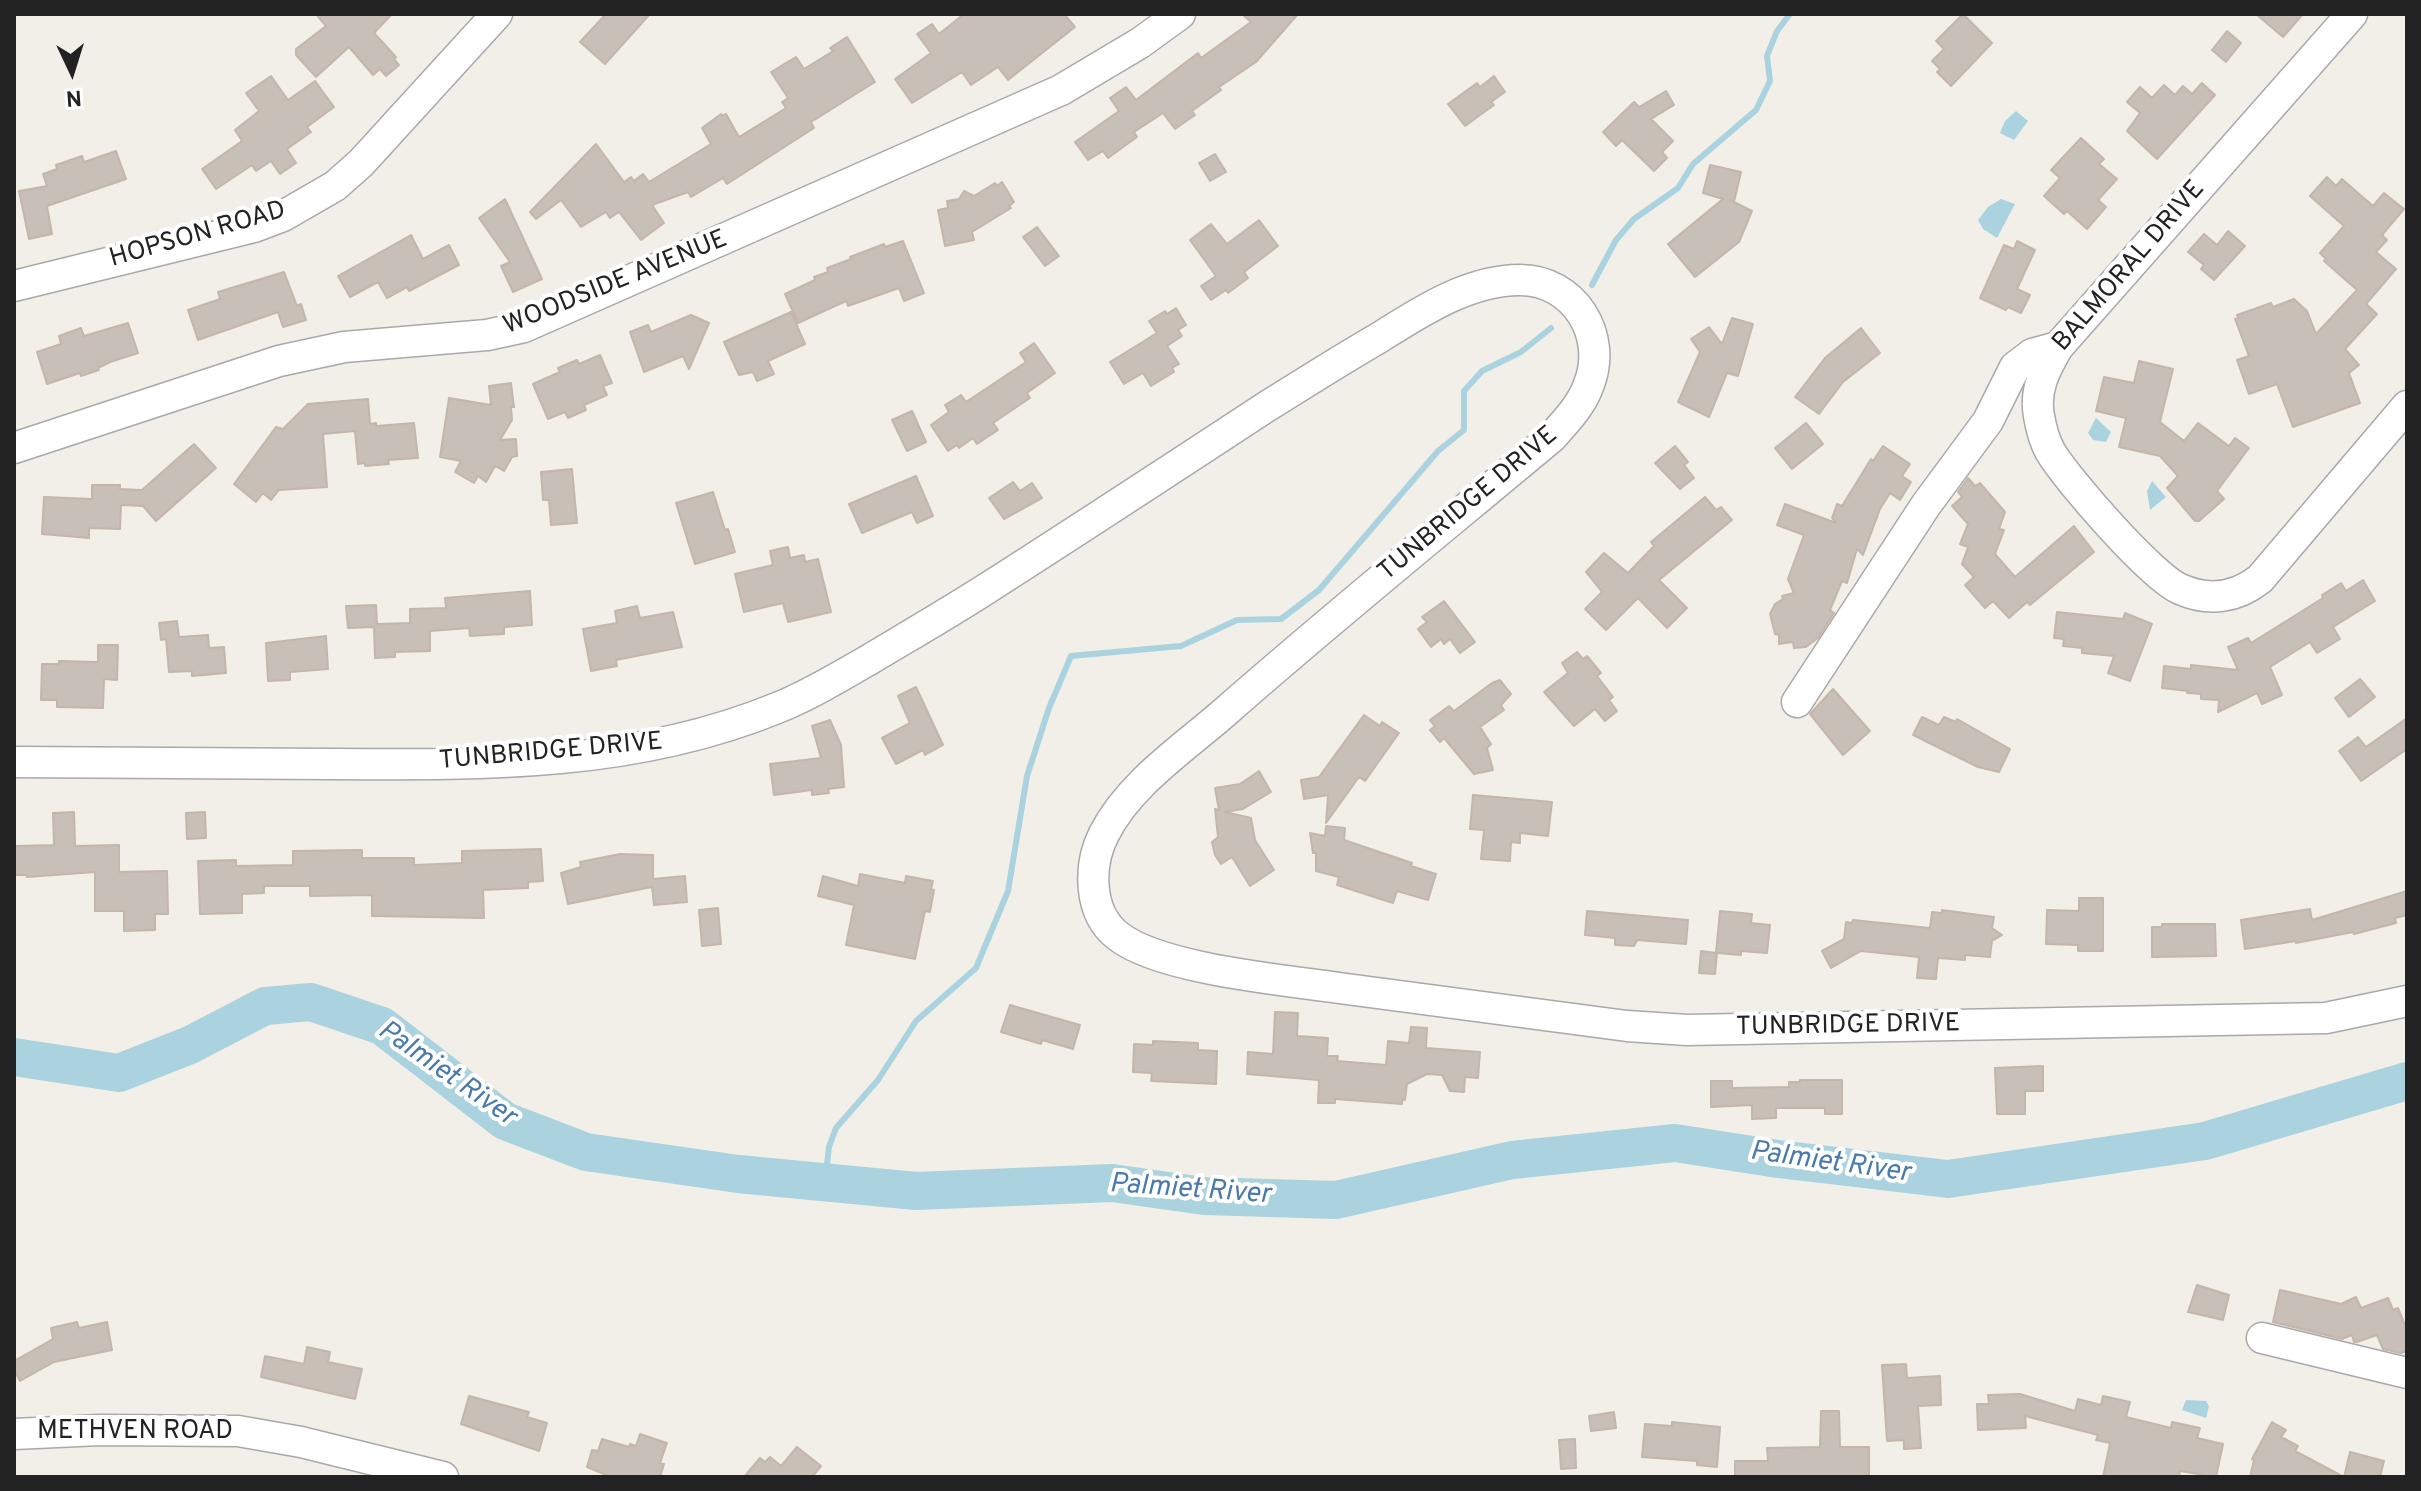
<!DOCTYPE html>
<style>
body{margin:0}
#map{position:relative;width:2421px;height:1491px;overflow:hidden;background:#f2efe9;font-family:Overpass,sans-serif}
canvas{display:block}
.frame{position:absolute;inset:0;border:16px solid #222;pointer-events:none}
.north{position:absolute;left:32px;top:32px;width:80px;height:80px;-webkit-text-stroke:6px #fff;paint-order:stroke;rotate:176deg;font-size:22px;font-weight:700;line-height:32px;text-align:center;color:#222}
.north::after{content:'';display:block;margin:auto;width:28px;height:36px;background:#222;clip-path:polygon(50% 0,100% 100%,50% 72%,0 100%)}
</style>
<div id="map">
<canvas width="2421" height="1491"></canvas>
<div class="frame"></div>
<div class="north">N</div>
</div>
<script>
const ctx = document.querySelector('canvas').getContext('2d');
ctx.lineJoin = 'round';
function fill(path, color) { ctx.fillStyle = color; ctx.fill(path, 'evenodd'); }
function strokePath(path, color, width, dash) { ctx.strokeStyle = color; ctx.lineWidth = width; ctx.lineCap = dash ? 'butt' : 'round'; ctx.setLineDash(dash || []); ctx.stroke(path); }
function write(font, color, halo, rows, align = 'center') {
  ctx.font = font + ' Overpass,sans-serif'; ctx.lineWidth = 8; ctx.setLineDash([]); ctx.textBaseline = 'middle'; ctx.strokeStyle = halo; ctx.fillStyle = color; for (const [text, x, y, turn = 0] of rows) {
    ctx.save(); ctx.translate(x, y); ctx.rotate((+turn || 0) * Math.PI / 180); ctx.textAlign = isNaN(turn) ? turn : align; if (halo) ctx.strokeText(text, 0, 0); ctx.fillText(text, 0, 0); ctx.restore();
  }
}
const water = new Path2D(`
 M2016,111L2028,121L2014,140L2000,133L2005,121Z
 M2001,199L2015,204L1997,238L1983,229L1978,220L1988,207Z
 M2096,418L2111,432L2106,442L2093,440L2088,433Z
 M2152,481L2166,497L2150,510L2147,491Z
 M2186,1400L2206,1401L2209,1406L2206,1418L2182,1410Z`);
const stream = new Path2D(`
 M1592,285L1616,240L1634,219L1678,188L1693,164L1756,110L1770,81L1767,56L1777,31L1790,14
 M825,1182L829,1147L836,1128L878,1080L916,1021L976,968L1008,891L1027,776L1049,708L1071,656L1181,646L1237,620L1281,619L1319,590L1438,451L1464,430V391L1482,371L1521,352L1551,328`);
const river = new Path2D(`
 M14,1057L119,1073L190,1045L265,1006L311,1002L382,1026L505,1121L586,1152L738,1174L916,1191L1112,1183L1204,1196L1336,1200L1512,1160L1675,1143L1778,1159L1948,1179L2205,1141L2407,1081`);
const building = new Path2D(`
 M316,14H392L374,33L396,57L394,59L399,65L386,76L380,69L373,75L349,47L316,77L296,55V49L326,26Z
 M606,14H650L605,64L580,42Z
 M964,14H1064L1075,27L1008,80L998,67L971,85L962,72L912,103L895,79L931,53L917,34L932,24L939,34Z
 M1242,14H1298L1256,62L1219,87L1221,90L1192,111L1195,115L1175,129L1163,113L1134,132L1137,137L1108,158L1103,151L1088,160L1075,142L1119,111L1110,98L1126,87L1136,100L1198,53L1201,58L1251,22Z
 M1963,14L1992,43L1951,86L1937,72L1940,69L1932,61L1944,49L1936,41Z
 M2256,14H2303L2283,37Z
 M2227,31L2241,43L2226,62L2212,50Z
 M847,37L875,82L811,122L814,128L727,184L723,178L691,197L688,192L652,205L664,223L641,240L619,212L610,218L606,212L581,227L561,200L536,219L530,212L596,144L624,182L631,177L634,181L643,174L649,182L711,144L702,128L721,114L722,116L726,114L739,137L786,108L782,102L788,98L771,72L796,57L804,69L833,51L830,48Z
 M271,76L288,100L315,81L334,107L307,127L311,132L287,149L296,163L280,174L271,161L256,171L252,165L216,189L202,169L242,141L235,130L259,111L246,93Z
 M1494,76L1505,92L1491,102L1494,105L1465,126L1448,104L1477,83L1480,87Z
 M2202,83L2215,95L2157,159L2127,131L2140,113L2127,102L2140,87L2152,98L2164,85L2175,95L2183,86L2192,94Z
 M1666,91L1674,105L1651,119L1673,141L1662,152L1667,158L1654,171L1622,140L1616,146L1603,132L1634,102L1639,107Z
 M2081,138L2104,159L2099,164L2117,179L2098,200L2106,207L2087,229L2067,211L2064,214L2044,196L2060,178L2051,170Z
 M116,151L126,179L47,206L52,234L29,239L19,191L47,186L43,174L57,169L56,165L82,156L84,162Z
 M1215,154L1226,172L1210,181L1199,163Z
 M1710,165L1741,172L1734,202L1730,200L1752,211L1739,242L1695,277L1668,244L1723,199L1703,193Z
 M2327,177L2336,186L2342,179L2373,206L2384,193L2404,209L2382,235L2387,240L2376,252L2396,269L2366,304L2377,314L2345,349L2359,365L2349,373L2360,403L2293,427L2277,384L2249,394L2237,360L2249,356L2235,319L2238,318L2237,315L2257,308L2271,303L2273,307L2294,299L2307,311L2316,334L2357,290L2324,261L2326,259L2320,253L2344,226L2310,196Z
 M1002,182L1014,202L1009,206L1011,208L972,232L974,240L945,246L938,210L948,208L947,201L959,199L964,191L974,196L995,183L997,186Z
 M505,199L542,279L513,292L501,266L510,262L479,218Z
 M1259,220L1278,246L1244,272L1248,278L1228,293L1226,290L1211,300L1201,286L1216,276L1190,240L1211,224L1227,244Z
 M1037,227L1059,256L1045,266L1023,237Z
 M2228,231L2245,246L2214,280L2201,269L2204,265L2188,252L2204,234L2217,245Z
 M411,235L423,259L449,245L459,265L409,291L407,287L387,298L378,282L350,297L338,276Z
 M903,241L924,293L904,301L899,288L848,306L846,301L798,323L785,294L815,280L814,277L828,272L827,268L851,259L850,257L884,244L885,247Z
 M2017,241L2035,250L2017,289L2030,295L2021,313L2008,307L2006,310L1980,298L2004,245L2014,249Z
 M284,272L297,306L301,304L306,320L283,327L278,312L198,340L188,310L220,299L218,292Z
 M1176,308L1186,325L1178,330L1182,336L1167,346L1179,364L1172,368L1174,372L1151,386L1143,373L1124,384L1110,362L1157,333L1149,321L1165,311L1167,314Z
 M791,312L805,344L768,361L774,374L757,381L753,372L739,375L724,342Z
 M691,315L709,323L689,369L683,356L644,372L630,332L648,325L651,332Z
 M1732,318L1753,324L1738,376L1727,373L1709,417L1678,402L1700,352L1691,339L1709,327L1722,344Z
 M128,323L138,353L110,362L98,368L99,370L81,376L80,373L47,384L37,352L61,344L59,336L81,328L84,336Z
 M1861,328L1880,353L1843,382L1819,414L1795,397L1825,358Z
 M1034,343L1055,373L1027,393L1030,398L993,423L998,430L977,444L973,438L959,448L957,445L948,451L931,425L949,412L945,405L961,395L966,402L1026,362L1020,353Z
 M600,355L612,383L603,386L607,395L584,405L586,410L568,418L565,412L548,419L533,384L560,372L558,368L577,360L579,364Z
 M2139,361L2173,369L2160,422L2184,441L2198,423L2229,446L2235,438L2249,448L2217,491L2224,499L2199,521H2195L2167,488L2178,476L2160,456L2119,447L2126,418L2096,411L2104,377L2134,383Z
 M511,383L514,407H511L512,420L500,440L516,439L517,456L512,457L504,471L495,466L486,482L478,476L474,483L455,472L461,461L440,457L449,398L491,405L489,386Z
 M368,399L370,424L376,423V426L414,423L418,458L388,460L389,464L365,466V463L358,464L355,431L323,434L327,487L279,490L271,500L263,493L256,502L234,484L276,427L283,429L308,404Z
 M912,411L926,442L907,451L892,420Z
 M1806,423L1823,444L1792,469L1775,448Z
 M194,444L216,468L156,521L143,506L121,505L120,529L89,528V538L42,534L44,497L92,499V485H120V489L142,490Z
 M1675,446L1688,462L1684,465L1694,478L1680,489L1655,463Z
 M1883,446L1910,464L1902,476L1911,482L1900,500L1890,493L1880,509L1863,555L1857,549L1847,583L1842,581L1830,610L1834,613L1818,638L1806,647L1794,648L1793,642L1779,644V635L1775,634L1770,614L1775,604L1783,599L1782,596L1794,593L1788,579L1804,535L1777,525L1785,504L1836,523L1832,518L1837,504L1842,506L1871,459L1873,461Z
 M572,469L577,523L551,525L549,500H543L541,472Z
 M916,476L933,516L917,523L912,512L862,533L849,504Z
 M1968,478L1975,486L1980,483L2005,512L1999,529L2004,530L1995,554L2015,577L2074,526L2094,552L2030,605L2027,602L2009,618L1993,601L1985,608L1965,585L1974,577L1962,564L1968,547L1960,544L1968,524L1952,506L1962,497L1958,492Z
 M1013,482L1020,491L1032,483L1042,498L1004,519L989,498Z
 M713,492L725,530L728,529L735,552L695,564L676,503Z
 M1705,497L1716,510L1721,507L1732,520L1659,580L1687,608L1667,628L1638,598L1606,630L1585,609L1602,592L1586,572L1604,553L1628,573L1654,546L1651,542Z
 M788,547L790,558L804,555L805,562L818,559L831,612L788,622L783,603L744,612L735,574L773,565L770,551Z
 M2363,580L2375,601L2333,627L2340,639L2317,653L2310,642L2270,667L2282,695L2262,704L2257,693L2218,712L2219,700L2201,699V694L2187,693L2188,691L2162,688L2164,666L2191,669V665L2238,670L2228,647L2248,638L2251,643L2323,598L2322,595L2341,583L2346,591Z
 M530,591L532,625L504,627V634L470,636L469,628L430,631V651L395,652V657L375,658L374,627L348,628L346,606L376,605L377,624L410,623V609L446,608L445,598Z
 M1444,601L1475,642L1460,653L1450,639L1444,644L1441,639L1431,647L1418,629L1427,622L1422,617Z
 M637,606L640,618L673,612L682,647L616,660L617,666L591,671L583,629L617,623L615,611Z
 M2057,612L2123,619L2125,613L2152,624L2130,681L2108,673L2114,656L2082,653V648L2063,646L2064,639L2054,638Z
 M177,621L179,637L208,635L209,648L224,647L226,673L192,676V671L169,672L166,639L161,640L159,623Z
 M326,636L328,669L290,672V680L268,681L266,643Z
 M98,645H118L117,680L104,679L103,708L57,707V700H41L42,664H59V661L98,662Z
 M1577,652L1583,659L1587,656L1601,673L1597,676L1613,697L1609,700L1617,711L1605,721L1595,709L1574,726L1544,692L1568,673L1562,663Z
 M2360,679L2375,697L2349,717L2335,698Z
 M1500,680L1511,694L1501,705L1504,710L1480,727L1491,744L1487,748L1493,770L1474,774L1444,738L1440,742L1430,730L1435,726L1430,720L1449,706L1454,711L1492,683Z
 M916,687L943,745L925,755L923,750L896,764L882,738L910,723L898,696Z
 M1833,689L1870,731L1843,755L1810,714Z
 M1364,715L1380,726L1382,722L1399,733L1365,781L1359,777L1326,823L1328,795L1304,799L1301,780L1319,777Z
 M1922,717L1939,725L1944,717L1956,722L1957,719L2010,749L1999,772L1978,767L1913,735Z
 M2407,718V749L2361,781L2339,751L2358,737L2366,747Z
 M830,720L841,745L844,787L828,789L829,793L812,795V790L774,795L770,764L821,758L812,726Z
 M1259,771L1271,792L1243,809L1225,812L1251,818L1255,840L1274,870L1250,886L1232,857L1221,864L1215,855L1212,842L1218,837L1215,809L1219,810L1215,788L1240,784Z
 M1473,795L1552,802L1548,836L1520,833V843L1511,842L1510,861L1481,859L1484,830L1470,829Z
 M74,812L75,846L119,845V872L167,871L168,914H155V930L124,931V911H95V872L27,877V875H14V846L54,845L53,813Z
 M205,812L206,838L187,839L186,813Z
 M1326,826L1345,828L1344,840L1412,863L1411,866L1436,874L1428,900L1397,891L1393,903L1337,885L1339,877L1316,871V853H1313L1310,833L1325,836Z
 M541,849L543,881L528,882V888L483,890L484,918L372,916V895L310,896V886H264V893L242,894V913L200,914L198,861L236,860V866L293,865V851L362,850V858H414V865L462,863V851Z
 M620,854L653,855V879L685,876L687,902L654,905L652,887L568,904L561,873L581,867L580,862Z
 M860,874L905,883L906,876L933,881L931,889L934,890L930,912L925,911L915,959L846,945L854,905L818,896L823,876L858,886Z
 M2407,891V915L2395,918L2396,923L2354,934L2353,932L2296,943V941L2245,949L2241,920L2310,909L2312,920Z
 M2079,898H2103V951H2078V945L2046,944L2047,910L2079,911Z
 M718,908L721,944L702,946L699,910Z
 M1942,910L1994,917L1992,928L2002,935L1992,941L1990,957L1965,955V960L1938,958L1936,979L1917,978L1919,957L1861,951L1831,968L1822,951L1844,939L1846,922L1852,923L1853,920L1930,928L1932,912L1942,913Z
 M1587,911L1688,920L1686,944L1637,940L1634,946L1615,945V938L1585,935Z
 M1720,911L1752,914L1751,923L1770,925L1767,953L1741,951V955L1717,953L1715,974L1699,973L1701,951L1716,953Z
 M2162,924H2215L2216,956L2152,957V927H2162Z
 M1010,1005L1080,1025L1073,1049L1042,1040L1041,1044L1001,1032Z
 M1275,1012L1298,1013L1297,1036L1328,1038L1327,1056H1338L1337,1061L1386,1065L1388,1041L1409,1043L1411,1027L1427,1028L1426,1048L1480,1052L1478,1078L1465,1077L1464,1092L1450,1091L1442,1075L1427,1074L1407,1084L1405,1100L1402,1099V1104L1335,1099V1103H1318L1319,1080L1247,1074L1248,1052L1273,1054Z
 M1153,1041L1198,1043V1050L1217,1051L1216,1084L1151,1081L1152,1073L1133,1072L1134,1044L1153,1045Z
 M2043,1066V1091H2025V1114H1997L1995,1068Z
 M1800,1080H1842V1114H1825V1108H1776V1118L1752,1119V1105L1711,1107V1081H1732V1088L1789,1087V1082H1800Z
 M2197,1285L2229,1295L2223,1320L2188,1312Z
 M2280,1290L2341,1304L2356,1297L2361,1308L2388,1298L2393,1310L2398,1308L2407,1330V1351L2401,1353L2383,1349L2377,1335L2357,1342H2354L2352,1335L2342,1339L2273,1322Z
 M77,1322L79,1328L107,1322L112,1350L54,1362L20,1381L14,1370V1361L53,1339L51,1328Z
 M307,1347L330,1352L328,1362L362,1369L355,1399L261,1377L265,1356L304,1364Z
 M1906,1364L1907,1378L1940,1376L1941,1405L1918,1406L1921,1448L1904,1449V1440L1887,1441L1882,1365Z
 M2020,1394L2075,1411L2078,1399L2101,1405L2103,1396L2130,1402L2126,1417L2171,1428L2172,1422L2200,1428L2197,1438L2223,1444L2216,1477L2180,1471L2179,1477H2103L2110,1443L2096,1440L2098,1435L2025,1416L2026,1428L1978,1430L1977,1404H1989L1988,1395Z
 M469,1396L529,1412L527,1417L547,1423L539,1451L461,1424Z
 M1821,1411H1839L1840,1447H1869V1477H1735V1461H1768L1767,1448L1820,1447Z
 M1614,1412L1616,1428L1591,1431L1589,1416Z
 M1672,1422L1720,1427L1717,1467L1697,1465V1461L1642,1457L1645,1424L1672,1426Z
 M2272,1422L2286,1430L2281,1437L2298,1446L2295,1451L2344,1477L2350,1452L2384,1461L2380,1477H2250L2254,1460L2252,1459Z
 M640,1434L667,1443L660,1463L664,1464L660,1477H611L587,1467L592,1450L598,1451L602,1439L629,1447L630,1444L636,1446Z
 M1575,1439L1576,1468L1561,1469L1559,1440Z
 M797,1447L821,1466L812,1477H744L760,1458L765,1462L770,1457L781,1466Z`);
const minor = new Path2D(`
 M2352,14L2058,347C2045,369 2034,390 2039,416C2041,428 2044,440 2050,451C2067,480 2152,577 2180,589C2209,602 2236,598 2260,579L2407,406
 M14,286L254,227L283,216L335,186L361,163L497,14
 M14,448L279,361L344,347L487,335L524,327L1061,90L1140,43L1180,14
 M1797,702L1926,505L1988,421L2015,367L2032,354L2058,347
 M14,762C119,762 224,763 329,764C482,765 633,767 777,708C808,696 837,678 867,661C907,637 947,614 986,589C1080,529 1173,468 1266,407C1303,384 1339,361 1377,339C1420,312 1468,280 1520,280C1574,280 1608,335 1589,384C1582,405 1566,421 1552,437C1443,528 1332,618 1225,712C1184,748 1129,784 1104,834C1088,865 1088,913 1118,936C1160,969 1283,980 1339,988C1435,1001 1531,1014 1627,1026L1687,1030L2326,1018L2407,1001
 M2262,1338L2407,1373
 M14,1434L100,1430L238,1431L301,1442L443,1477`);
const streetNames = [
 ["HOPSON ROAD",198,236,-16],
 ["BALMORAL DRIVE",2130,267,-49],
 ["WOODSIDE AVENUE",616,284,-22],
 ["TUNBRIDGE DRIVE",1469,505,-40],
 ["TUNBRIDGE DRIVE",551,753,-5],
 ["TUNBRIDGE DRIVE",1848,1027,-1],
 ["METHVEN ROAD",135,1433]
];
const waterNames = [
 ["Palmiet River",446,1075,35],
 ["Palmiet River",1830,1164,8],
 ["Palmiet River",1190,1191,4]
];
fill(water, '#aad3df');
strokePath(stream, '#aad3df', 6);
strokePath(river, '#aad3df', 38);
fill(building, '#c7bfb8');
strokePath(building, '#c4b6ab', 2);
strokePath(minor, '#a9a9a9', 33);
strokePath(minor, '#fff', 30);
write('26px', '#222', '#fff', streetNames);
write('italic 28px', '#4a7aab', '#fff', waterNames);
</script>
